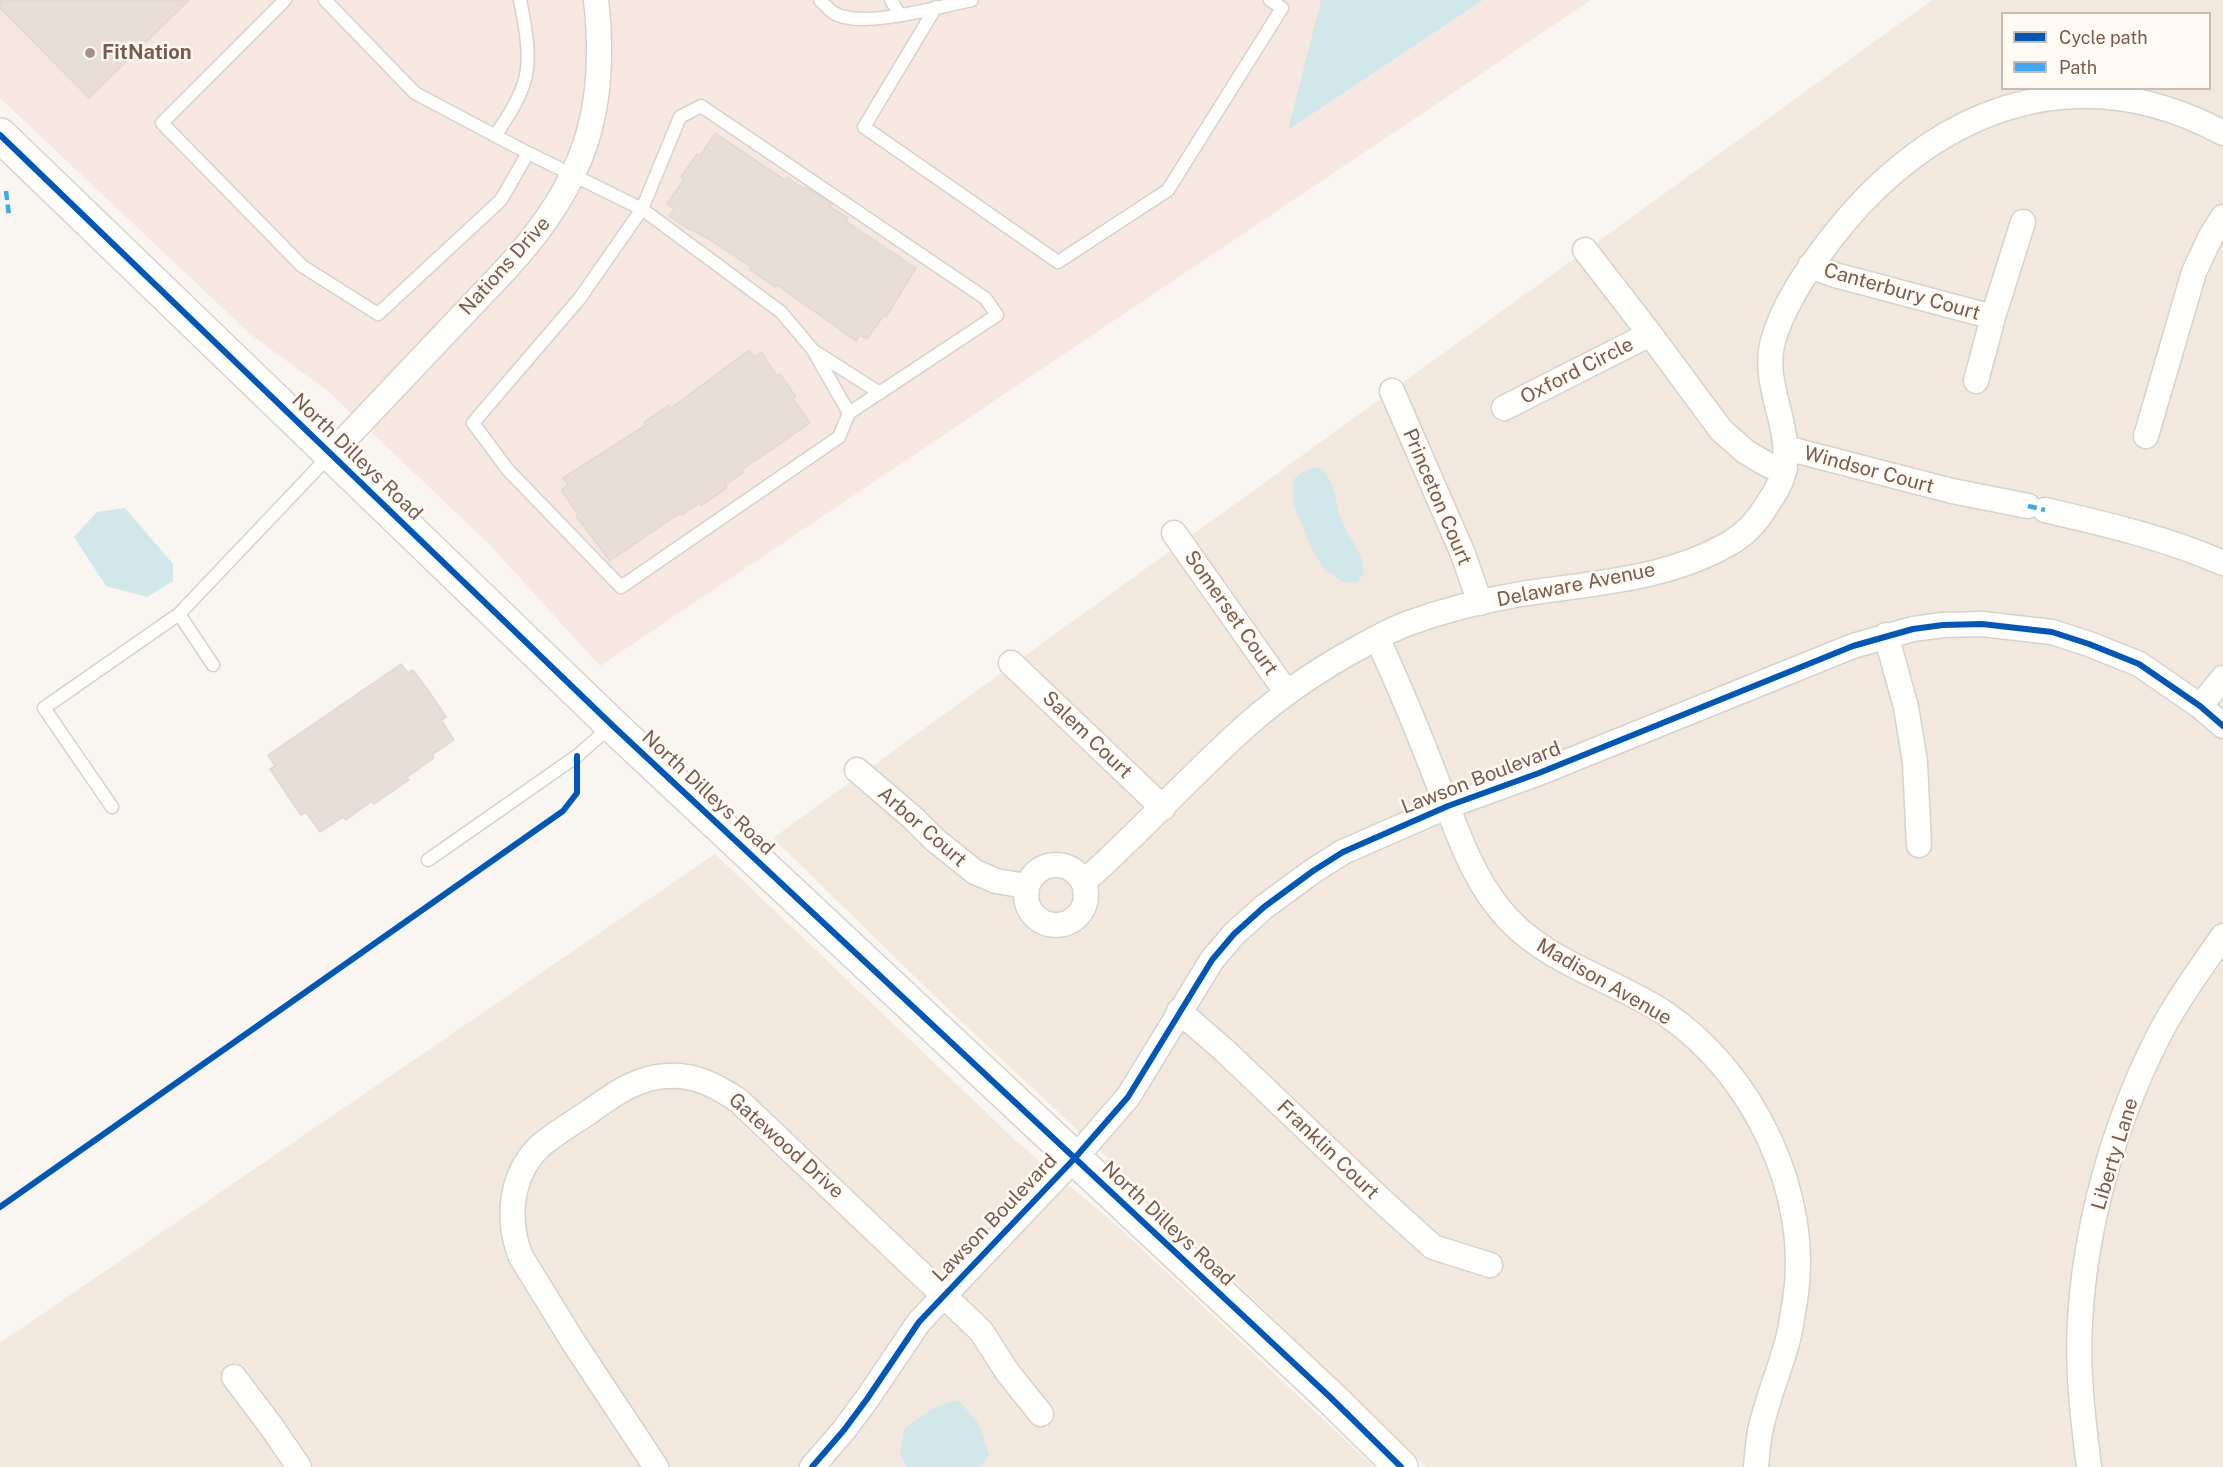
<!DOCTYPE html>
<style>
body{margin:0}
#map{position:relative;width:2223px;height:1467px;overflow:hidden;background:#f9f5f0;font-family:"Public Sans",sans-serif}
canvas{display:block}
.legend{position:absolute;left:2001px;top:12px;width:210px;height:78px;box-sizing:border-box;background:#fffaf3;border:2px solid #cabbb1;margin:0;padding:8px 10px;list-style:none;font-size:18px;color:#7a5c4d}
.legend li{display:flex;align-items:center;gap:12px;height:30px}
.legend b{width:30px;border:2px solid #cabbb1}
</style>
<div id="map">
<canvas width="2223" height="1467"></canvas>
<ul class="legend">
<li><b style="height:8px;background:#0057b8"></b>Cycle path</li>
<li><b style="height:8px;background:#3fa9f5"></b>Path</li>
</ul>
</div>
<script>
const ctx = document.querySelector('canvas').getContext('2d');
ctx.lineJoin = 'round';
function fill(path, color) { ctx.fillStyle = color; ctx.fill(path, 'evenodd'); }
function strokePath(path, color, width, dash) { ctx.strokeStyle = color; ctx.lineWidth = width; ctx.lineCap = dash ? 'butt' : 'round'; ctx.setLineDash(dash || []); ctx.stroke(path); }
function write(font, color, halo, rows, align = 'center') {
  ctx.font = font + ' "Public Sans",sans-serif'; ctx.lineWidth = 5; ctx.setLineDash([]); ctx.textBaseline = 'middle'; ctx.strokeStyle = halo; ctx.fillStyle = color; for (const [text, x, y, turn = 0] of rows) {
    ctx.save(); ctx.translate(x, y); ctx.rotate((+turn || 0) * Math.PI / 180); ctx.textAlign = isNaN(turn) ? turn : align; if (halo) ctx.strokeText(text, 0, 0); ctx.fillText(text, 0, 0); ctx.restore();
  }
}
const residential = new Path2D(`
 M1932,0H2223V1467H1426L1127,1176L948,1009L773,838ZM2002,14H2210V88H2002Z
 M715,854L1016,1141L1114,1223L1374,1467H0V1343Z`);
const commercial = new Path2D(`
 M0,0H1591L600,666L489,544L330,393L249,333L0,98Z`);
const water = new Path2D(`
 M1321,0H1483L1288,130Z
 M1317,467C1337,478 1334,502 1342,521C1350,542 1362,548 1364,573L1357,583L1344,582L1325,570L1311,548L1293,503V480L1304,471Z
 M125,508L173,564V581L147,597L106,586L74,537L97,512Z
 M958,1400L978,1422L989,1455L980,1467H907L900,1453L904,1429L935,1407Z`);
const building = new Path2D(`
 M0,0H189L89,98L0,8Z
 M715,133L785,180L787,177L804,189L806,187L832,204L830,207L848,218L846,221L916,268L886,317L884,315L867,339L860,335L856,341L777,285L775,287L750,270L751,267L712,241L691,229L690,230L669,216L674,209L667,204L684,179L681,177L697,154L700,156Z
 M749,350L755,357L761,352L777,376L780,374L796,397L793,399L810,423L742,470L743,473L725,485L727,488L701,506L699,503L682,515L680,513L610,561L576,516L578,514L561,490L568,485L563,478L646,425L644,422L669,405L671,408Z
 M401,664L408,673L413,670L430,693L446,717L441,720L454,740L432,755L434,758L407,777L409,780L374,804L372,801L346,820L343,817L320,832L306,812L301,815L288,796L270,769L275,766L268,755Z`);
const lane = new Path2D(`
 M285,0L162,123L302,266L378,314L501,200L528,153
 M325,0L415,93L528,153L642,209L781,312L813,350L849,413
 M820,0C824,4 829,10 834,13C861,30 941,6 972,0
 M891,0L900,15
 M936,7L864,127L1058,262L1168,190L1282,8L1270,0
 M701,106L985,298L997,315L849,413L839,437L621,587L508,470L473,423L580,298L642,209L680,117Z
 M495,136C506,119 518,102 524,83C532,58 525,25 520,0
 M814,351L880,393
 M179,614L213,665
 M112,807L44,708L179,614L330,455
 M428,860L577,756L611,726`);
const street = new Path2D(`
 M1585,250L1650,334L1721,430L1746,452L1770,466L1785,469
 M1810,266L1835,275L1993,317
 M1976,381L1993,317L2023,222
 M1392,391L1463,554L1480,603
 M1504,408L1650,334
 M2146,436L2194,272L2212,234L2223,217
 M1786,448L1952,491L2028,506
 M330,455L508,267C583,185 609,112 596,0
 M2045,510C2105,524 2166,538 2223,563
 M1174,533L1287,693
 M1886,635L1906,707L1915,762L1919,845
 M1377,638C1400,687 1420,736 1439,786C1456,827 1470,872 1498,907C1540,962 1611,977 1666,1014C1754,1074 1812,1195 1795,1301C1792,1316 1791,1332 1786,1346C1778,1375 1766,1402 1760,1432C1758,1444 1757,1455 1756,1467
 M1011,663L1163,808
 M2200,706L2223,678
 M857,770L913,818L935,840L975,872L996,881L1026,886
 M1026 895a30 30 0 1 1 60 0a30 30 0 1 1-60 0Z
 M1084,882C1140,832 1190,776 1246,726C1281,695 1319,669 1360,647C1376,638 1392,629 1409,623C1442,611 1486,600 1521,594C1591,583 1667,580 1730,543C1746,534 1758,520 1767,505C1774,494 1782,483 1784,470C1793,427 1761,385 1773,341C1783,305 1807,270 1830,240C1929,111 2072,52 2223,133
 M1179,1011L1224,1050L1381,1200L1433,1247L1490,1265
 M234,1377L271,1426L299,1467
 M656,1467L574,1343L521,1257C506,1220 510,1175 540,1146C555,1133 573,1123 589,1112C613,1095 637,1077 667,1076C695,1074 717,1086 739,1101L981,1331L1008,1373L1041,1414
 M812,1467L844,1430L867,1399L919,1322L1074,1159L1128,1097L1212,960L1234,934L1264,907L1313,871L1343,852L1448,806L1539,773L1853,646L1913,629L1943,625L1982,624L2052,632L2089,644L2139,664L2200,706L2223,726
 M2089,1467C2083,1419 2077,1370 2080,1322C2085,1226 2114,1124 2157,1039C2175,1003 2200,969 2223,936`);
const secondary = new Path2D(`
 M0,135L612,725L1330,1397L1401,1467`);
const quiet = new Path2D(`
 M6,191L9,216
 M2028,506L2045,510`);
const cycleway = new Path2D(`
 M0,135L612,725L1330,1397L1401,1467
 M0,1207L563,811L577,793V756
 M812,1467L844,1430L867,1399L919,1322L1074,1159L1128,1097L1212,960L1234,934L1264,907L1313,871L1343,852L1448,806L1539,773L1853,646L1913,629L1943,625L1982,624L2052,632L2089,644L2139,664L2200,706L2223,726`);
const markers = [
 [90,53,6,"#a69286"]
];
const poiNames = [
 ["FitNation",102,53]
];
const streetNames = [
 ["Nations Drive",505,266,-48],
 ["Canterbury Court",1902,292,16],
 ["Oxford Circle",1577,371,-27],
 ["North Dilleys Road",357,457,44],
 ["Windsor Court",1869,470,15],
 ["Princeton Court",1437,497,67],
 ["Delaware Avenue",1576,585,-11],
 ["Somerset Court",1231,613,55],
 ["Salem Court",1087,735,44],
 ["Lawson Boulevard",1481,778,-21],
 ["North Dilleys Road",708,793,43],
 ["Arbor Court",922,827,41],
 ["Madison Avenue",1604,982,30],
 ["Gatewood Drive",786,1146,42],
 ["Franklin Court",1328,1150,44],
 ["Liberty Lane",2115,1154,-73],
 ["Lawson Boulevard",995,1218,-46],
 ["North Dilleys Road",1168,1224,43]
];
fill(residential, '#f2e8de');
fill(commercial, '#f6e8e1');
fill(water, '#d0e8ea');
fill(building, '#e6ded7');
strokePath(building, '#e2d8d2', 1.5);
strokePath(lane, '#d7d1cb', 15);
strokePath(street, '#d7d1cb', 27);
strokePath(secondary, '#d9d2cb', 36);
strokePath(lane, '#fefefd', 12);
strokePath(street, '#fefefd', 24);
strokePath(secondary, '#fefefd', 33);
strokePath(quiet, '#3fa9f5', 4.5, [9, 4.5]);
strokePath(cycleway, '#0057b8', 6);
for (const [x, y, r, color] of markers) { const dot = new Path2D(); dot.arc(x, y, r, 0, 2 * Math.PI); ctx.fillStyle = color; ctx.fill(dot); strokePath(dot, '#fffaf3', 2); }
write('bold 20px', '#7a5c4d', '#fffaf3', poiNames, 'left');
write('20px', '#7a5c4d', '#fffaf3', streetNames);
</script>
